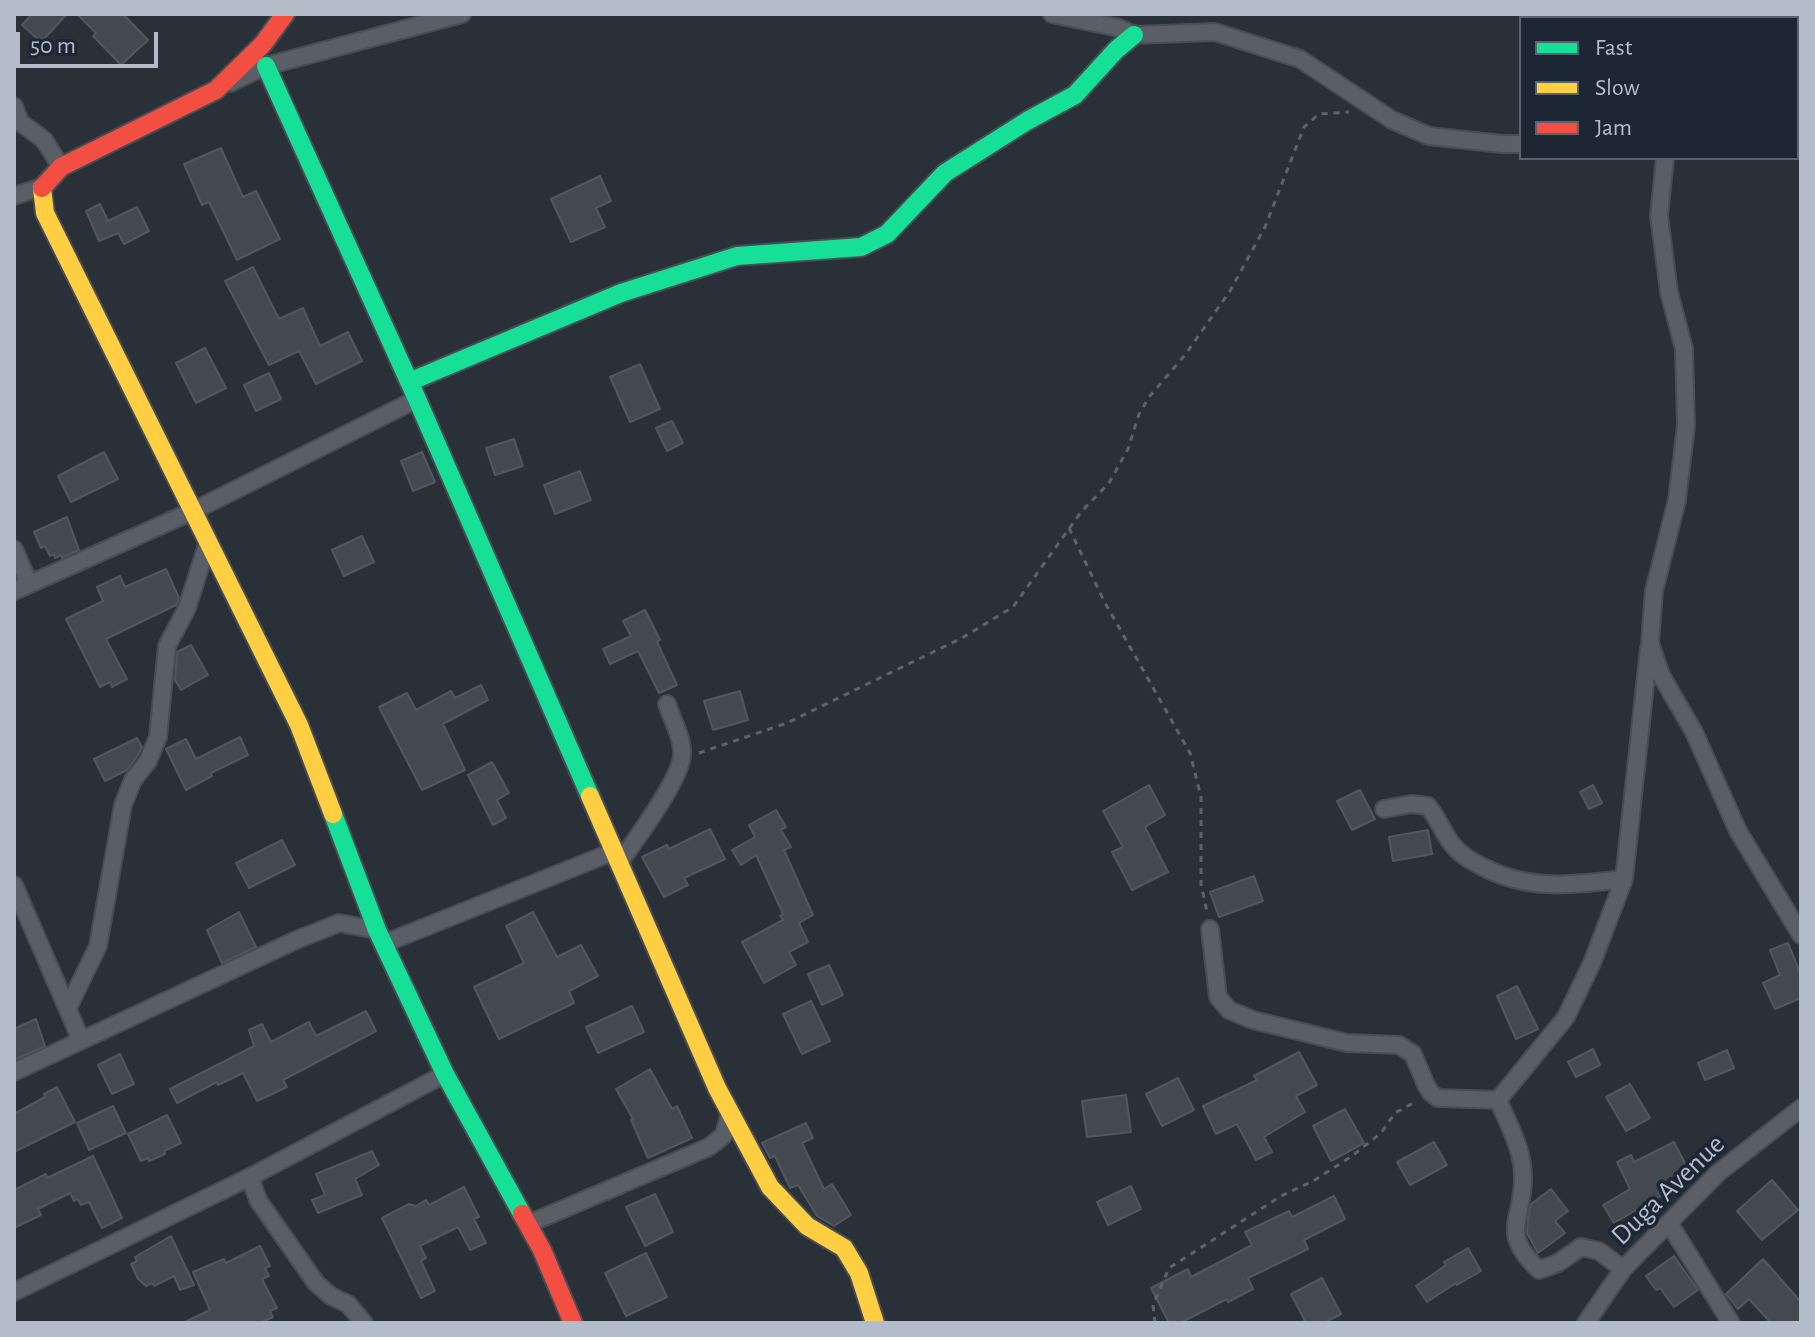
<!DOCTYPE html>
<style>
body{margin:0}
#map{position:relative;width:1815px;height:1337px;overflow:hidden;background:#2a3038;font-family:"Alegreya Sans",sans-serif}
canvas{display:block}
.frame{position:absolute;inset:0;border:16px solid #b4bcc9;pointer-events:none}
.legend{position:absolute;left:1519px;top:16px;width:280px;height:144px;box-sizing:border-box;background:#1d2633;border:2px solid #59626f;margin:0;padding:10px 14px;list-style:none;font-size:24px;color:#b4bcc9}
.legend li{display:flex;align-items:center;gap:16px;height:40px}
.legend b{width:40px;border:2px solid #59626f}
.scale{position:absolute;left:16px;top:32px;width:142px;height:36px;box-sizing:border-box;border:4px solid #b4bcc9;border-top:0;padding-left:10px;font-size:24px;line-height:28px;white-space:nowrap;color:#b4bcc9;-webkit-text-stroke:6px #1d2633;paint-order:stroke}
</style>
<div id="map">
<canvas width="1815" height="1337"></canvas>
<div class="frame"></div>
<ul class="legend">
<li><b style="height:10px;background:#16e098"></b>Fast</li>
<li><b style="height:10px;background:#ffcf43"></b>Slow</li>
<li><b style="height:10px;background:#f24e42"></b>Jam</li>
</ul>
<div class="scale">50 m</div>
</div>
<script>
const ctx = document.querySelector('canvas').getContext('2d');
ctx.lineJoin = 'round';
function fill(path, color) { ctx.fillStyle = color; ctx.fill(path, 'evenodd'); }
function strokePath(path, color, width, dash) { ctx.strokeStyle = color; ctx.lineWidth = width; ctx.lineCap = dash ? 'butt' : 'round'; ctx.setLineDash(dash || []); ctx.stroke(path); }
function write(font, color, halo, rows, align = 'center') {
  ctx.font = font + ' "Alegreya Sans",sans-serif'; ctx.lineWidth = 7; ctx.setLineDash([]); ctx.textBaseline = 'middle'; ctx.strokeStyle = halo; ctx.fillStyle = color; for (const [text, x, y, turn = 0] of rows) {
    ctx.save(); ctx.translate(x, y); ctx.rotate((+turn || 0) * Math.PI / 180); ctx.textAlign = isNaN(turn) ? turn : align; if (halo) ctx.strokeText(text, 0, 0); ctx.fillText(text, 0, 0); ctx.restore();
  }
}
const building = new Path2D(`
 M32,14H67L41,42L22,25Z
 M77,14H123L148,40L121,65L93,36L96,33Z
 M221,148L243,197L256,191L280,239L237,260L209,202L202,205L184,164Z
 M600,176L611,201L596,208L605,227L571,242L551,199Z
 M100,204L108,221L137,207L149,231L124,244L118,233L99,241L86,211Z
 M253,267L279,319L303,308L320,346L348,332L362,361L316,384L299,351L269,365L225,281Z
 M205,348L226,388L196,403L176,363Z
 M640,364L660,409L630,422L610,377Z
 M269,373L281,399L256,411L244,385Z
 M672,421L683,443L667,451L656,428Z
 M514,439L523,466L495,475L486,448Z
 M104,452L118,479L71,502L58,476Z
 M422,452L435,482L413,491L401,461Z
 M580,471L591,500L555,514L544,485Z
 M67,517L79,550L62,558L61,555L55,558L54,554L50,556L45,546L41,548L34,532Z
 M362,536L374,562L344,576L332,550Z
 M166,569L179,598L176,605L106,639L127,679L112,687L110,682L100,687L66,619L103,601L97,587L120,576L125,587Z
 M645,610L660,640L657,642L677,685L659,693L638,651L610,664L603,649L631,636L623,621Z
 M191,645L208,675L181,690L175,680L177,652Z
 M481,685L488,700L443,724L465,770L422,790L379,707L407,693L416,710L451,691L455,698Z
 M740,691L748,720L713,730L704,701Z
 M240,737L248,755L211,773L212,776L186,790L166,749L186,739L196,759Z
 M137,738L142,747L138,755L127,770L105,781L94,759Z
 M492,762L509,793L497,800L506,818L493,825L468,775Z
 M1149,785L1165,815L1145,827L1168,872L1132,890L1112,852L1123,847L1103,811Z
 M1593,785L1602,803L1589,809L1580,792Z
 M1360,790L1375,819L1352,830L1337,801Z
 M776,810L786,827L781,830L791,847L784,850L813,915L799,923L808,942L789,952L796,965L764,983L742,942L783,920L780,916L783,914L756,855L741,865L732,850L755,837L749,825Z
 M710,829L725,859L684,878L688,885L664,897L642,857L667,845L669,849Z
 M1428,830L1432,854L1393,861L1389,837Z
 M282,840L295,865L249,888L236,863Z
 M1254,876L1263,901L1219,917L1210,892Z
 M239,912L256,947L222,963L207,930Z
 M533,912L557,957L581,945L598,976L569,991L574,1003L499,1039L474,987L524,963L506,926Z
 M1788,943L1801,975V998L1775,1009L1763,983L1780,975L1770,950Z
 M829,965L843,995L822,1005L808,974Z
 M1517,986L1538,1029L1516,1039L1497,996Z
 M811,1001L830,1041L802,1054L783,1014Z
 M632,1006L644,1032L598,1053L586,1027Z
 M366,1011L376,1031L283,1080L287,1087L257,1101L243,1073L218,1085L217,1082L177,1103L170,1089L254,1046L249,1030L262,1024L271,1042L309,1022L316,1036Z
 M36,1019L45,1046L14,1060V1029Z
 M1593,1049L1600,1065L1576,1077L1568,1062Z
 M1727,1050L1734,1068L1705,1080L1698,1063Z
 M1299,1052L1317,1085L1296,1096L1305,1112L1264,1137L1272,1152L1256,1160L1237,1124L1216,1134L1203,1106L1257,1080L1254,1076Z
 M120,1054L134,1084L112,1094L98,1065Z
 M650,1069L672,1109L677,1106L692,1138L648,1158L631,1120L633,1119L616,1089Z
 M1178,1078L1194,1110L1162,1126L1146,1094Z
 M1630,1084L1650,1118L1626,1131L1606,1097Z
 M57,1087L75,1122L14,1152V1114L45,1097L44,1094Z
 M1126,1095L1131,1132L1087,1137L1082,1101Z
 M113,1106L126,1133L89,1150L77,1123Z
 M1345,1109L1364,1143L1331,1161L1313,1126Z
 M167,1115L181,1143L164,1151L165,1154L149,1161L148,1158L141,1161L128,1134Z
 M806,1123L813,1138L802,1143L824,1189L832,1184L851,1215L834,1226L817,1216L798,1185L790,1188L775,1156L770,1158L762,1143Z
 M1434,1142L1447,1165L1410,1185L1397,1162Z
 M1674,1142L1687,1167L1677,1171L1683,1183L1614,1223L1603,1205L1630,1189L1617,1162L1631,1155L1634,1162Z
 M372,1151L379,1165L355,1179L362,1195L318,1213L312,1200L325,1195L316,1174Z
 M93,1156L122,1218L102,1228L89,1202L81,1205L78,1199L74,1201L70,1193L38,1209L41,1215L14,1228V1190L46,1174L47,1178Z
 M1772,1180L1798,1210L1762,1240L1737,1211Z
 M1131,1186L1141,1209L1108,1225L1097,1202Z
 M464,1187L479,1217L474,1219L486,1243L470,1250L458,1227L420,1246L426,1258L421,1261L435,1291L421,1298L382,1218L409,1204L416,1206L426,1200L429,1205Z
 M1551,1189L1568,1211L1555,1221L1565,1233L1538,1253L1527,1233L1528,1217L1531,1204Z
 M655,1194L673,1232L645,1246L626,1207Z
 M1334,1196L1345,1219L1304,1240L1308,1249L1248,1278L1253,1289L1228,1302L1227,1299L1180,1323H1169L1151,1288L1188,1269L1191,1277L1252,1245L1245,1232L1289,1211L1292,1217Z
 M171,1236L194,1285L180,1290L174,1276L154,1286L152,1283L146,1286L138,1279L131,1264L137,1261L135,1257Z
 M260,1246L270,1266L265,1268L269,1276L262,1279L277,1308L270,1311L273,1317L260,1323H183L210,1310L193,1272L224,1259L226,1263Z
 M1468,1248L1481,1271L1457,1285L1456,1283L1427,1302L1416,1286L1446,1265L1444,1262Z
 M646,1253L667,1297L626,1316L605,1273Z
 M1674,1256L1698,1290L1674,1307L1660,1288L1656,1290L1646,1276Z
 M1763,1259L1801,1302V1323H1771L1749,1299L1738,1309L1726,1294Z
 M1322,1278L1341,1314L1324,1323H1306L1291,1294Z`);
const path = new Path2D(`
 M1069,528L1104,601L1190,753L1201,797V884L1207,912
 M699,753L787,723L962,638L1013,607L1081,512L1109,483L1128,449L1139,414L1149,397L1185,355L1230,291L1265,227L1304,127L1319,114L1349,112
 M1155,1323L1153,1305L1169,1268L1281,1196L1313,1181L1352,1156L1381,1133L1395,1113L1417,1101`);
const street = new Path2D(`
 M1052,14L1119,28L1134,35L1215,32L1300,59L1392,120L1429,136L1502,144H1521
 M1640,14L1641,18
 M1715,18L1723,14
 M230,83L266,66L462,14
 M14,106L20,122L44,140L61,167
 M1665,158L1659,216L1669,292L1684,349L1686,426L1677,500L1654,591L1650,643L1661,675L1694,732L1738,831L1801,935
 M14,196L42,187
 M14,549L29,583
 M14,591L193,511L417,399
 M1384,809L1411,804L1428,806C1438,818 1442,831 1451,843C1460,855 1472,862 1485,868C1530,891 1575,885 1624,879
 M620,862C635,840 684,776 682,752C682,737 672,719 667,704
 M14,885L81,1040
 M1210,929L1218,997L1229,1010L1253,1020L1347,1043L1399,1045L1413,1054L1426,1085L1431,1093L1438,1098L1498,1100C1509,1125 1523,1150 1523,1177C1524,1220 1498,1231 1539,1270L1558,1263L1581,1247L1599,1251L1623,1269
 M383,944L615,851
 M68,1008L98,946L123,805L133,780L148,761L158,737L167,646L187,608L208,542
 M14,1072L294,941L339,923L377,930
 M1498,1100L1566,1017L1592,963L1624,879L1649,648
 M250,1177L258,1200L316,1283L331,1296L348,1304L364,1323
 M1669,1223L1731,1323
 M528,1224L709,1147L724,1135L730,1112
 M14,1292L250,1177L445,1074
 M1586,1323L1623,1269L1718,1173L1801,1108`);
const fast = new Path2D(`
 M266,66L417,399L590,796
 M409,382L621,293L737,256L861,247L887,234L945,173L1027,121L1075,95L1116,50L1134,35
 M333,814L377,930L445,1074L522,1214`);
const slow = new Path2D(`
 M42,188L45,213L299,725L333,814
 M590,796L717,1088L770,1187L807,1226L844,1248L859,1273L875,1323`);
const jam = new Path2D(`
 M42,188L61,167L216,90L263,44L285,14
 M522,1214L542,1250L573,1323`);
const streetNames = [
 ["Duga Avenue",1668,1190,-44]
];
fill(building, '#444950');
strokePath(building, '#52575f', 2);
strokePath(street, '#484c53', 20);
strokePath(fast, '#484c53', 22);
strokePath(slow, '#484c53', 22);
strokePath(jam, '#484c53', 22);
strokePath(path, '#5d636a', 3, [6, 6]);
strokePath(street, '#5a5e66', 16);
strokePath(fast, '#16e098', 18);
strokePath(slow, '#ffcf43', 18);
strokePath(jam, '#f24e42', 18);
write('28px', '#b4bcc9', '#1d2633', streetNames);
</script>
